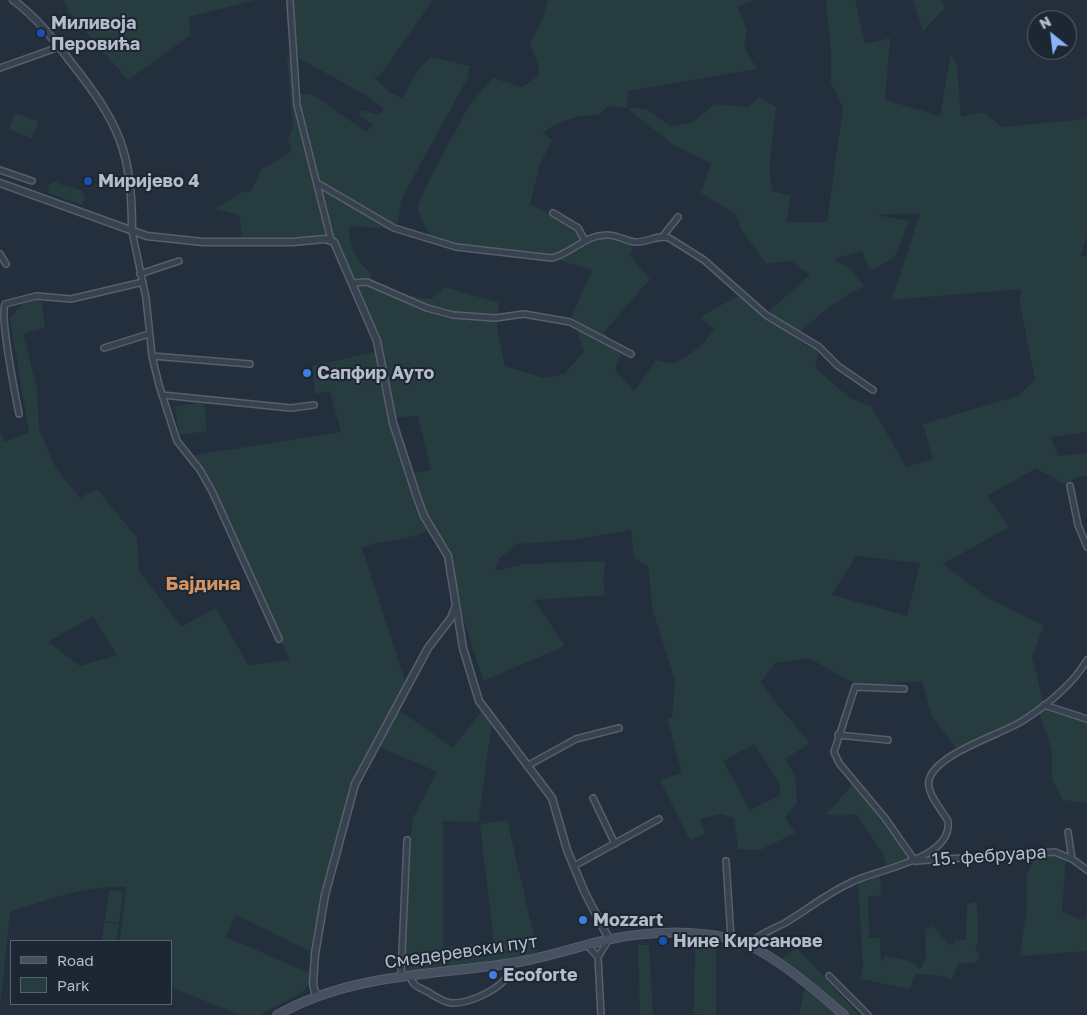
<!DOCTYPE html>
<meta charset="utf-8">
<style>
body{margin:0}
#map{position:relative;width:1087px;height:1015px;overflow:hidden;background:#242f3e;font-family:"Golos Text",sans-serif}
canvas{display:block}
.legend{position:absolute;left:10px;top:940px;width:162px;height:65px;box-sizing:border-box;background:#1d2633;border:1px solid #59626f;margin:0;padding:6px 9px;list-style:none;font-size:15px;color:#b4bcc9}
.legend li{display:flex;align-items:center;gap:10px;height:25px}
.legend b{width:25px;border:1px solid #59626f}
.north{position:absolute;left:1027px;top:10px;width:50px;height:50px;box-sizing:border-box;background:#1d2633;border:1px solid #59626f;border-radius:50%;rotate:331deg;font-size:14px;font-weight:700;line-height:20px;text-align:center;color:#b4bcc9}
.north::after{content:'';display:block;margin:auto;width:18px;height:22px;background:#8ab4f8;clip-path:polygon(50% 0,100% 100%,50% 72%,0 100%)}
</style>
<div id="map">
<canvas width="1087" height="1015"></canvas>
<ul class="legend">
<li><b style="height:6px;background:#465061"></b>Road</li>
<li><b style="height:14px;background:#263c3f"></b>Park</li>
</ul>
<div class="north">N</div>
</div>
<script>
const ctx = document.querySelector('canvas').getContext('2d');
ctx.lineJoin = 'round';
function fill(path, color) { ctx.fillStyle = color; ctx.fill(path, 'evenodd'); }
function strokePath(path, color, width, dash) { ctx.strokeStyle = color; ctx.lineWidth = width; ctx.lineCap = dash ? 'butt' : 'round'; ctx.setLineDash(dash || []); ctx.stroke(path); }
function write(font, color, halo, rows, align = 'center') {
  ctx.font = font + ' "Golos Text",sans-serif'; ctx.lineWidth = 4; ctx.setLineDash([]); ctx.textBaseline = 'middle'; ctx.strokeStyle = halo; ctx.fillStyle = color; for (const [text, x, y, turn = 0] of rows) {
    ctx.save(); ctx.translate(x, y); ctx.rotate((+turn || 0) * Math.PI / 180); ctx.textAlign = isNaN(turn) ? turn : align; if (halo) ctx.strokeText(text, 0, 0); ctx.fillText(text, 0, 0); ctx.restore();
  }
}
const green = new Path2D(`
 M64,0H255L188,17L191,35L128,80L68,11Z
 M290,0H433L379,77L373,76L389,92L402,98L420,67L431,57L470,66L467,79L402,198L396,229L350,226C347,245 357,262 372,274L367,282L391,294L431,299L445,287L499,303L497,330L505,366L544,378L564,374L584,352L572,316L592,270L552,258L456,247L431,239L417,208L429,180L470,104L493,78L522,87L538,76L539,68L530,44L543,17L548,0H757L737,6L747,29L744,47L757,69L628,91L627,108L646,109L671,127L693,122L715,104L748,107L760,97L776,107L769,168L772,191L791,196L786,222H827L843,108L831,83V49L826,0H855L865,44L890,38L885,100L940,116L951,53L957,67L961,117L983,112L1002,127L1087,119V235L1081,256H1087V432L1051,437L1058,456L1087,453V476L1077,477L1066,485L1036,468L987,496L1009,527L943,564L990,599L1044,626L1032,656L1044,705L1087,719V803L1063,800L1052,779V751L1038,709L1023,720L959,752L932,717L922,681L858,686L809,658L775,663L761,682L774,701L810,743L785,759L795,775L797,802L785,817L795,833L760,850L738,849L734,818L721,814L700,819L705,833L690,840L660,780L682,773L667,718H672L675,681L653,611L648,566L634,558L631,530L573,540L517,544L499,559L495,571L525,564L605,561L603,581L605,595L534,600L565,646L483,681L450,575L448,556L432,529C413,540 384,539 362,548L406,684L399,710L453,748L482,710L492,722L478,822L443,821V947L494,943L480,824L507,820L539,958L401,976L407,840L410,839L413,818L437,772L375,745L362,768L331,873L315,954L236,915L226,937L309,973L310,982L303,992L260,1015H240L171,987V941H120L126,887C86,885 48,900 10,912L0,1008V429L4,442L29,432L10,318L22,304L35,299L42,302L45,328L23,334L37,389L39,430L56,468L80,498L97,489L137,538L139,571L181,627L216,608L248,665L290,660L228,523L189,456L341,432L330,391L315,394L312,366L380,351L331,240L243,243L239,215L215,209L243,191L251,192L261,170L292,151L288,138L293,128L287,58L293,54ZM295,56L364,94L384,109L379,115L361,110L360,116L373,125L366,132L314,95L296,93ZM609,106L627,108L672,144L711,163L701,193L736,214L741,229L766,264L791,261L810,275L766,314L745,297H736L700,317L715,329L700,347L674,364L656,360L634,391L615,370L621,353L604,332L650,279L630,256L635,242L597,235L585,239L578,228L530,204L540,164L552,140L543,133C560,120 577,115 598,115ZM920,213L892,300L1021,289L1020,303L1035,380L1018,396L923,424L933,459L906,467L871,406L850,398L815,368L819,351L806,346L796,337C815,317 839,298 864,286L851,269L833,259L862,251L870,271L894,258L909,221L877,215ZM418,416L431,470L410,474L393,418ZM856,556L920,563L907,616L832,595ZM93,616L117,655L80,666L48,642ZM754,744L780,784V795L750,810L723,761Z
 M913,0H942L945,8L923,31Z
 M15,113L38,121L32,138L9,130Z
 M56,181H59V184L81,190L85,197L82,205L48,193L49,185Z
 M204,402L207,431L179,435L175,406Z
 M855,781L915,861L888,869L883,854L856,814L840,816L824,814L834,806Z
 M1037,852L1066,855L1062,912L1084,921L1087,910V951L1020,956L1027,908V875Z
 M880,871L881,895L868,897L869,938H880L881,962L886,956L910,961L920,969L926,959L925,930L932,926L949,944L953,945L956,940H966L967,904L977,902L978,941L975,949L980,957L975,964L970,962L958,964L952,979L942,976L915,974L910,989L860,979L863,967L858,879Z
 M109,890L123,892L119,923L105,921Z
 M104,922L119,924L116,941H102Z
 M638,945H649L653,1015H640Z
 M695,947L716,948V1015L694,1014Z
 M797,948L857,1013L859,1015H799L806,984L778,964L784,957Z`);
const minor = new Path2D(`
 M290,0L297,105L331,240
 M0,68L59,47
 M0,170L32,181
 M317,183L394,228L456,247L552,258C573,253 585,234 608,235C617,235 626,241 635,242C647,243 657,234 669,238L704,260L766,315L819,347L838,366L873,390
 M553,213L578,228L584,239
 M132,231L146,298L152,356L159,385L177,441L200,470L212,491L279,639
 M663,236L678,217
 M0,254L6,264
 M140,274L179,261
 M353,283L367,282L427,308L453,315L495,318L524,314L570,322L631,354
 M104,348L149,334
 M152,356L250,364
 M162,395L291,408L314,405
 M19,414C15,394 0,317 5,304L36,296L71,299L143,282
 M1070,486L1078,525L1087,547
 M904,689L855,687L834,752L839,763L885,818L915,861
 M1044,705L1087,719
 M838,735L888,740
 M527,766L576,739L619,728
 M593,798L615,844
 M1068,832L1072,859
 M726,861L731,938
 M916,861L1055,852L1072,859L1087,870
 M574,866L659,819
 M587,945L598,957L601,1015
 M749,945C757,935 773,929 785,923C808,909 829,892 854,881C879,869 953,859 948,821C942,810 926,793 929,780C936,753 1001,735 1024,720C1047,705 1073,684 1087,660
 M598,957L609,939
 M410,975C412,986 419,987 428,992C435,996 444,1003 452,1003C471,1004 513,985 511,963
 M401,976L407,840
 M829,976L868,1015`);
const tertiary = new Path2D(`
 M13,0C36,17 53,38 70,61C119,123 132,150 132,231
 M0,183L147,236L203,242H292L325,239L334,242L377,341L393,423L417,497L424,516L448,556L463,648L479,701L552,798L567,850L585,893L609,939
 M316,996L313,984L315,954L325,895L355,784L428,648L451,618L456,605`);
const secondary = new Path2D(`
 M277,1015C352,973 429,976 512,963C546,958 578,946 611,939C649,931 694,930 732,939C766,947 817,991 844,1015`);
const markers = [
 [41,33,5,"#1a4fb4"],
 [88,181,5,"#1a4fb4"],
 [307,373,5,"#3f7fe0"],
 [583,920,5,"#3f7fe0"],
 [663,941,5,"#1a4fb4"],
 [493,975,5,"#3f7fe0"]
];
const poiNames = [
 ["Миливоја",51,23],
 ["Перовића",51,44],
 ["Миријево 4",98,181],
 ["Сапфир Ауто",317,373],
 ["Mozzart",593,920],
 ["Нине Кирсанове",673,941],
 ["Ecoforte",503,975]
];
const streetNames = [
 ["15. фебруара",989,856,-4],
 ["Смедеревски пут",461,952,-8]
];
const neighbourhoodNames = [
 ["Бајдина",203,584]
];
fill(green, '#263c3f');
strokePath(minor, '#565f6c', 8);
strokePath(tertiary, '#565f6c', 9);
strokePath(secondary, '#565f6c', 10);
strokePath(minor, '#38414e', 5);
strokePath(tertiary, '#38414e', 6);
strokePath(secondary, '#465061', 8);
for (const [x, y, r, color] of markers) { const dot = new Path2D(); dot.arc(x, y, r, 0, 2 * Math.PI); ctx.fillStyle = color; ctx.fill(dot); strokePath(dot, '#1d2633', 2); }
write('bold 18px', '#b4bcc9', '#1d2633', poiNames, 'left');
write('18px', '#b4bcc9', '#1d2633', streetNames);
write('bold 19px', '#d59563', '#1d2633', neighbourhoodNames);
</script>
